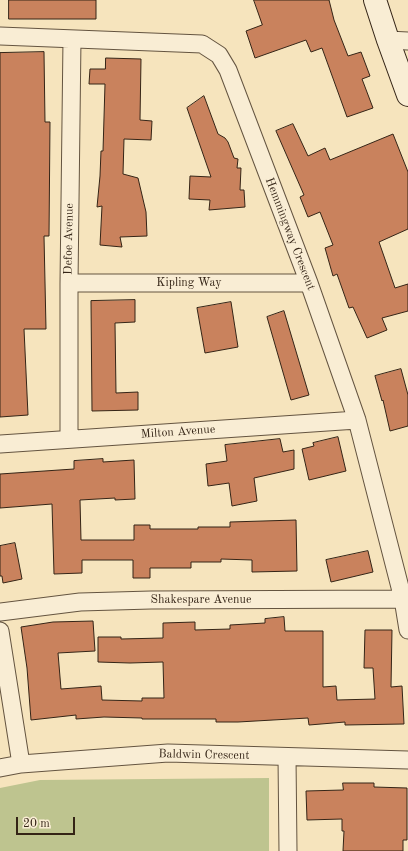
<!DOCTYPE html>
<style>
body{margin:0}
#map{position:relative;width:408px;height:851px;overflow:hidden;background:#f6e4bd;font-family:"Old Standard TT",serif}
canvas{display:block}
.scale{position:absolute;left:16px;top:817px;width:59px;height:18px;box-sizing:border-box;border:2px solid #342416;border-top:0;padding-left:5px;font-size:12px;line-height:14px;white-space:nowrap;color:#342416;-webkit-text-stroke:3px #f9edd4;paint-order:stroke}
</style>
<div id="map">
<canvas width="408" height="851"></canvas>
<div class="scale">20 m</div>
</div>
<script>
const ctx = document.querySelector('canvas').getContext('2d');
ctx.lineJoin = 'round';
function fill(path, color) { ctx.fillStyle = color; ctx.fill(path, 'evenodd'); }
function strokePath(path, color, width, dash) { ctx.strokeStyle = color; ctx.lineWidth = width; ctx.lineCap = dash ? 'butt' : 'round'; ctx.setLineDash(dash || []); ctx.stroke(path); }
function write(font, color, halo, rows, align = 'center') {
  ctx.font = font + ' "Old Standard TT",serif'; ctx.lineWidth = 4; ctx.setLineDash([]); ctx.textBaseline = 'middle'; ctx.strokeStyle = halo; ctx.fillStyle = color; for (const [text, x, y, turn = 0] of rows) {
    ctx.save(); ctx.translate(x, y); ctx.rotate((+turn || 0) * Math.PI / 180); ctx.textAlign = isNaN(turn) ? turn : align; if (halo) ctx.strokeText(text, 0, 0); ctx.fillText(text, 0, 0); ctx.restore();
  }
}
const green = new Path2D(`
 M269,778V851H0V788L40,780Z`);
const building = new Path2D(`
 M9,0H96V19H9Z
 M254,0H329L334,20L348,56L361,52L370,76L362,79L373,108L347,117L322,48L311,52L306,40L255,58L246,31L262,25Z
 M44,52L45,122H50L49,236H44L46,329H24L28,415L0,417V53Z
 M106,58L141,59L140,120L152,121L151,140L124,139L123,174L138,178L146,212L147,236L120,237L122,247L100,245L102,206L97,207L100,176L101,151H103L105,84H89L90,69H105Z
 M204,96L218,134L225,138L228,142L234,158L238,159L237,168H241L240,190H244L245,207L209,210L210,200L189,199L190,176L211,177L187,108Z
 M293,124L308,156L325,148L330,160L393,134L408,172V229L379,242L395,288L408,284V311L382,318L387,330L367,338L353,307L349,308L337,274L333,276L325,248L333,245L320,212L308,217L300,197L304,195L276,131Z
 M135,300V322L115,323L116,393L138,392V410L92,411L91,301Z
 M231,302L238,347L205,353L197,308Z
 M284,311L309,395L291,400L267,317Z
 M401,369L408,395V426L390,431L383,400L382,401L375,376Z
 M338,437L346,471L309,480L302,449L314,446L313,443Z
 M280,439L283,452L294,450V469L254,478L257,501L232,506L229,483L208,486L206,464L227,461L225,445Z
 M103,459V462L134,460L135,499L115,500V498L80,500L81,540H134V525H150V529H198V527H230V522L296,520L297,571L252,572V560L221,559V562H191V568H150V578H133V560H82V573L54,574L52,504L0,508V474L74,469V461Z
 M15,543L22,579L3,583L2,576H0V546Z
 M368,551L373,572L331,582L326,560Z
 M284,617L285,631H323V687L336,686L337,700L375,699L373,668H364L365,630H392L391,687L402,686L404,724L345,725V722L309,725L308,718L238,722H216V719H142V718L104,717L76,719V715L31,720L27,668L21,627L53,622L93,621L95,651L58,653L61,689L101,686L102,700L142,701V698H164L163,662L130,663L98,662V637H121V639L163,638V623L195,622V630L230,629V625L265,623V619Z
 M343,783H374V787L407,788V840H403V851H343L344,831H342V819L307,820L306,791L343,790Z`);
const street = new Path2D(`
 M0,36L202,44L219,55L228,70L309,283L357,420L403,599L408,630
 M388,40L408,41
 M69,283H309
 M69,439V283L72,39
 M0,444L357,420
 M0,612L80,602L151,600L403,599
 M0,631L21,764
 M287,757L288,851
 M0,768L21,764L168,753L408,760`);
const secondary = new Path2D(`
 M375,0L388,40L408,95`);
const streetNames = [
 ["Hemmingway Crescent",290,234,69],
 ["Defoe Avenue",69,239,-89],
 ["Kipling Way",189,283],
 ["Milton Avenue",178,432,-4],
 ["Shakespare Avenue",201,600],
 ["Baldwin Crescent",204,755,1]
];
fill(green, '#bec48f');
fill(building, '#c9825d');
strokePath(building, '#342416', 1);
strokePath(street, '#645440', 19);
strokePath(secondary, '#342416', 24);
strokePath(street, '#f9edd4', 17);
strokePath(secondary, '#f9edd4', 22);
write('12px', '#342416', '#f9edd4', streetNames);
</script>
